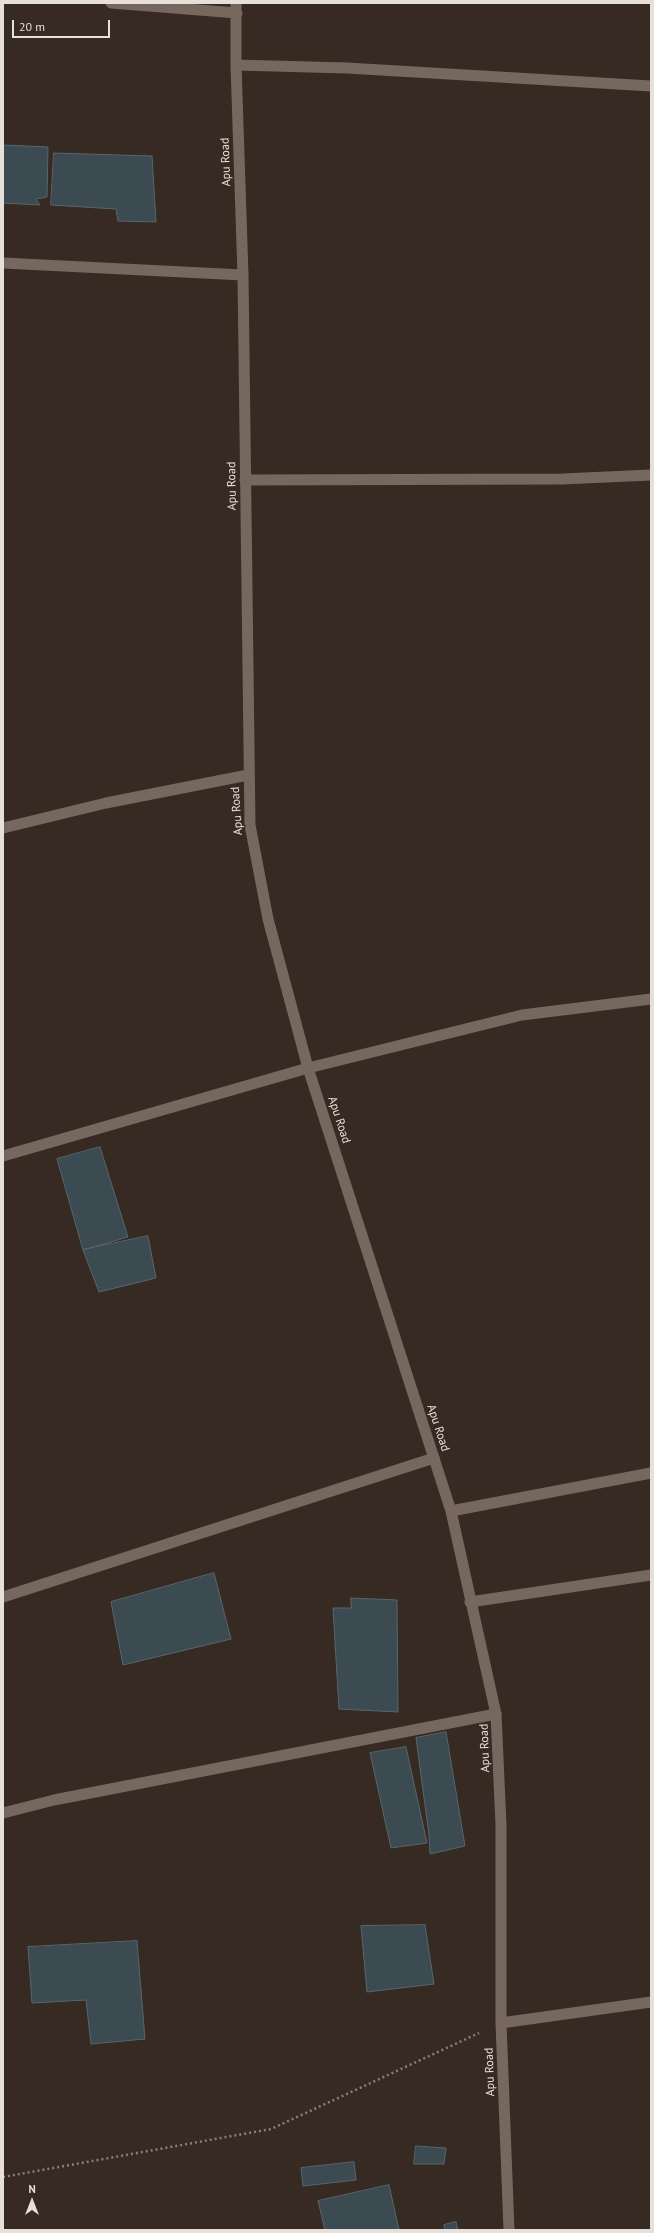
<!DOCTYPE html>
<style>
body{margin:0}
#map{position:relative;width:654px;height:2233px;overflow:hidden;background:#362a22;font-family:"PT Sans",sans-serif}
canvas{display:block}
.frame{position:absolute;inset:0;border:4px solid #e7dfda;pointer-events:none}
.north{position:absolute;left:12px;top:2181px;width:40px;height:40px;-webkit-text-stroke:3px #362a22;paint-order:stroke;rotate:0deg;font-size:11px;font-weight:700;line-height:16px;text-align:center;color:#e7dfda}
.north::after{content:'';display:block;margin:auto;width:14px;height:18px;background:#e7dfda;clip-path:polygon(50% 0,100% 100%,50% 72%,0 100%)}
.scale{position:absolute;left:12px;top:20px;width:98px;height:18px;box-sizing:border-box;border:2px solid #e7dfda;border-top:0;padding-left:5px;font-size:12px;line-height:14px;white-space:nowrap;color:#e7dfda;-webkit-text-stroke:3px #362a22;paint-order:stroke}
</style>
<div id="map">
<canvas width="654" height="2233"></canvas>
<div class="frame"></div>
<div class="north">N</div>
<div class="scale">20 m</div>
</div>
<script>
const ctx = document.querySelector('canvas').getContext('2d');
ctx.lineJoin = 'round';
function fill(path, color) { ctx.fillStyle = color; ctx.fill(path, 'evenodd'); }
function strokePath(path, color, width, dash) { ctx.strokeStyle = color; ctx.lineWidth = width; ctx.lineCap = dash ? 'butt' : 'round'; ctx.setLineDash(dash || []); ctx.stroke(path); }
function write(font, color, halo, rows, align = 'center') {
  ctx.font = font + ' "PT Sans",sans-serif'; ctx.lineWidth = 3; ctx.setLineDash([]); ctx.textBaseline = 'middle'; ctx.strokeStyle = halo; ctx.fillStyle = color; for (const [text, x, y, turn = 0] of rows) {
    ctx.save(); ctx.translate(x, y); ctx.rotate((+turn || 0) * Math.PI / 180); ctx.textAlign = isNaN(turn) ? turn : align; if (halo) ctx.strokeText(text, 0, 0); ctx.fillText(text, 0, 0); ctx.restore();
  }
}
const building = new Path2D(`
 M3,145L48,147L47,197L36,199L40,205L3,203Z
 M54,153L152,156L156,222L118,221L116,209L51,205Z
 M100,1147L128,1237L83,1250L57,1159Z
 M148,1236L156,1278L99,1292L83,1250Z
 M214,1573L231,1639L123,1665L111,1602Z
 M351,1598L397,1600L398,1712L339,1709L333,1608H351Z
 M446,1732L465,1846L430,1854L429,1835L416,1738Z
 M406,1747L427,1843L391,1848L370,1753Z
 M425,1925L434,1984L367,1992L361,1926Z
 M137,1941L145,2039L91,2044L86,2000L32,2003L28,1947Z
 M416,2146L446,2148L444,2164H414Z
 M354,2162L356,2180L303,2186L301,2168Z
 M389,2185L399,2230H325L318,2201Z
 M456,2222L458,2230H445L444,2225Z`);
const path = new Path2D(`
 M3,2177L271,2129L479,2033`);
const service = new Path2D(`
 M3,1597L434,1458
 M3,1813L54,1800L496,1714`);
const minor = new Path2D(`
 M111,3L237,13
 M236,3V65L243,275L250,825L268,919L308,1068L451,1511L496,1714L501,1825V2023L509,2230
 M236,65L347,68L651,86
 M3,263L243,275
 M245,480L562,479L651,475
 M3,828L106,803L248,775
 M3,1156L308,1068L522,1015L651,999
 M451,1511L651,1473
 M470,1602L651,1575
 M501,2023L651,2002`);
const streetNames = [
 ["Apu Road",226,162,-92],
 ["Apu Road",232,486,-91],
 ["Apu Road",237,811,-94],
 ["Apu Road",339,1120,72],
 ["Apu Road",438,1428,72],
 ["Apu Road",485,1748,-92],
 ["Apu Road",490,2072,-92]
];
fill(building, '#3b4b51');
strokePath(building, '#56676d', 1);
strokePath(path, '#8a807a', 2.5, [2, 3]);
strokePath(service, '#76685f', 11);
strokePath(minor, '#76685f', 11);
write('12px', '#e7dfda', '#362a22', streetNames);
</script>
